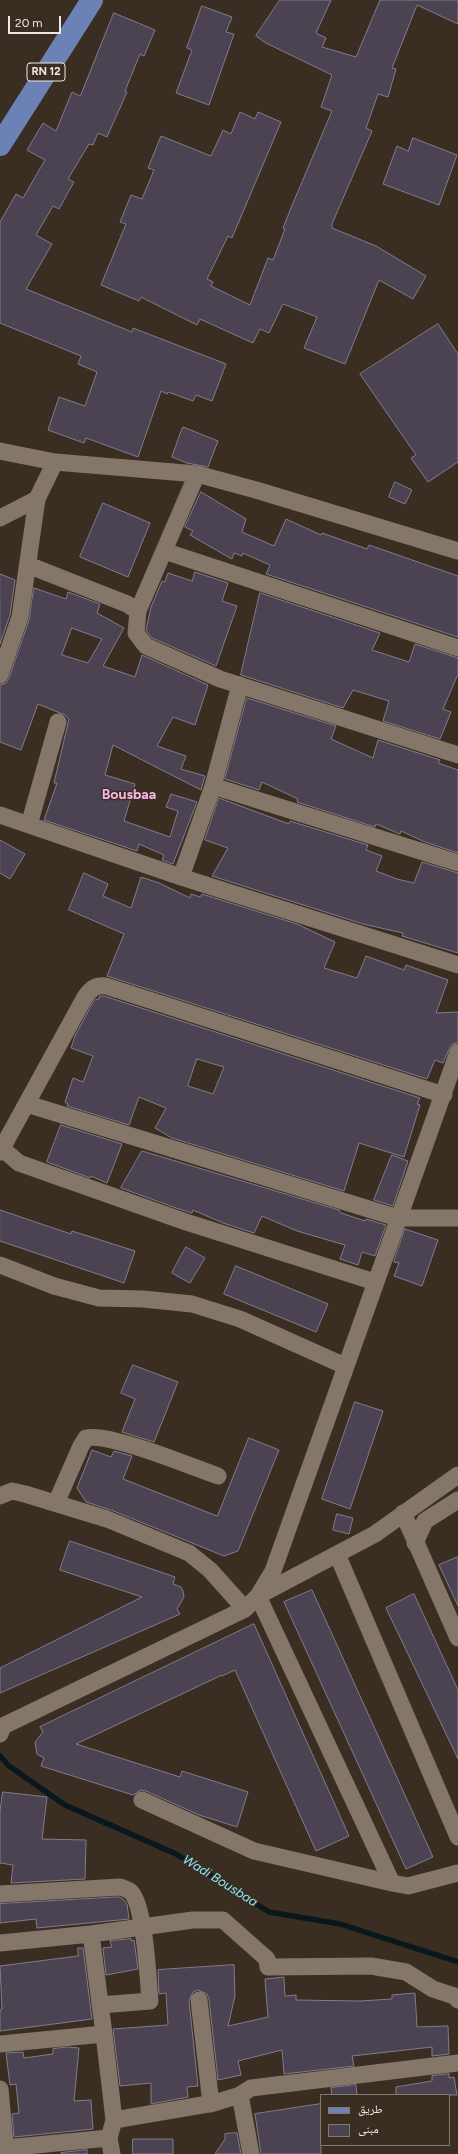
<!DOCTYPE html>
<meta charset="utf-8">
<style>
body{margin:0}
#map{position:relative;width:458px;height:2154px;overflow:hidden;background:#3a2e22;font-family:Figtree,"Noto Naskh Arabic",sans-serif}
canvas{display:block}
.legend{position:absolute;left:320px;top:2094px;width:130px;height:52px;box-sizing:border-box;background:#3a2e22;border:1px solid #82786e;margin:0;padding:5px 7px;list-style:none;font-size:12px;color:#efe7e0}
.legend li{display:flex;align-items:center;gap:8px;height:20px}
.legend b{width:20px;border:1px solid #82786e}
.scale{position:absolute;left:8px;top:16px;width:53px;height:18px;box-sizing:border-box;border:2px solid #efe7e0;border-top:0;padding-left:5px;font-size:12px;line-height:14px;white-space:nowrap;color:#efe7e0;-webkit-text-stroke:3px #3a2e22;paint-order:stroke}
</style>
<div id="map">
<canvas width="458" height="2154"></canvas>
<ul class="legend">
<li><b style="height:5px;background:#6c82b6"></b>طريق</li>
<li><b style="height:11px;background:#4b4352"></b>مبنى</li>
</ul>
<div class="scale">20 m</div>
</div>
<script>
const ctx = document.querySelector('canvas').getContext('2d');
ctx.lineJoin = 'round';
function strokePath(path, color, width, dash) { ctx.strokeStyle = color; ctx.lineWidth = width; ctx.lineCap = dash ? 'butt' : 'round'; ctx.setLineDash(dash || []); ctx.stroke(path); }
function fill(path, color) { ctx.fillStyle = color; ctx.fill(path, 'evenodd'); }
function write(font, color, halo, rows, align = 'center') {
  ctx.font = font + ' Figtree,sans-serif'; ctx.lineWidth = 3; ctx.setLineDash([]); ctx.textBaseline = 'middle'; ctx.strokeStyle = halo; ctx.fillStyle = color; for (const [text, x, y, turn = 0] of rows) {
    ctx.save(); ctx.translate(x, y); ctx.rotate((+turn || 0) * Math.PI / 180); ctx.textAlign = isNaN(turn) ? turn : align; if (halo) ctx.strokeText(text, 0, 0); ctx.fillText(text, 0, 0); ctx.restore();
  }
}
const stream = new Path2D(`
 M0,1756L9,1766L65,1805L176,1854L269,1912L340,1924L458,1962`);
const building = new Path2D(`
 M280,0H331L316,33L326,38L322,47L356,57L380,0H458V24L417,5L392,68L396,69L388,97L378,94L366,128L372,131L332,224V228L376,246L426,276L413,299L379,280L345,364L304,348L317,317L283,304L269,333L260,329L253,343L200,319L197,325L141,297L139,301L101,285L126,224L120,222L131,195L142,199L154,170L148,168L161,136L211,156L223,130L231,134L240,112L255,119L258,112L281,122L232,238L228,236L207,279L213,282L211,286L250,305L268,258L273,260L285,229L283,228L291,208L332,111L321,107L332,75L266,43L256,36Z
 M202,6L232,17L226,32L234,34L209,105L176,93L192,50L187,48Z
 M114,13L155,30L144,56L140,54L125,91L127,92L107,137L98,133L93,145L89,144L68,179L74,182L59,209L53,206L36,235L52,244L26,289L132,332L133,328L226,364L212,401L196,395L193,401L168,392L167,394L161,391L138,457L86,438L84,443L48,430L59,397L85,406L97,372L78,364L81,356L0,323V222L16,194L23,198L45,160L27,150L43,123L56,131L72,92L80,96Z
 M413,138L457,155L439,205L383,184L397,146L408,151Z
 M438,324L458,354V462L428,482L411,458L416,455L360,374Z
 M183,427L218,441L208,467L187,463L172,457Z
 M395,482L412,490L405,504L389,497Z
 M201,492L246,519L242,532L274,546L286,519L321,535L322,533L367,549L369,545L458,576V637L266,574L270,565L243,553L242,556L234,553L232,559L190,535L193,531L185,527Z
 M103,503L150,523L128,577L80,557Z
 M195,572L228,583L222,601L237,606L216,666L152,638L146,630L151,607L162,581L165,582L168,573L192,581Z
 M0,574L15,580L10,615L0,644Z
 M34,588L66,599L68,592L100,604L97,613L124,628L103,666L135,677L142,655L208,685L195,725L173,717L157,746L186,756L181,769L205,776L201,790L113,745L105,775L135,784L124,821L170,837L178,811L166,807L171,794L197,802L173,864L162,860L164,855L139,844L137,851L44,820L57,783H54L69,719L65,715L38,704L21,750L0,742V685L6,683L9,678L29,620ZM72,628L102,639L88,663L62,655Z
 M260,593L380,633L372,650L409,662L415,644L458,658V674L443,709L451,712L440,739L383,721L389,701L353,690L343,708L241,675Z
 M247,698L336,726L331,739L373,758L378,740L440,760L438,763L458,770V853L425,842L401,831L400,834L376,824L375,827L297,802L298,799L262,782L259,790L225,779Z
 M219,798L289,824L290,821L368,845L366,850L382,856L376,871L397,879L414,883L422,862L458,873V953L402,936L403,933L363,924L212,876L228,848L205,840Z
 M0,840L25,854L10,879L0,873Z
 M84,873L108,884L103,896L131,908L141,877L159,883L190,898L191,894L200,897L202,894L297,924L335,942L324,968L357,978L366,956L404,970L406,965L448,980L436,1013L458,1012V1042L451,1045L443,1063L435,1060L427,1079L107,976L124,934L69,910Z
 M100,996H104L420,1098L417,1104L420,1105L404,1157L359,1143L344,1191L172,1138L155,1128L166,1108L139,1097L129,1125L67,1106L68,1104L65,1102L73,1078L83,1082L93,1056L71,1048L75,1036L93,1002L96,999L98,1000ZM197,1059L224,1067L213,1094L188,1086Z
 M61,1125L122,1144L107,1183L91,1176L90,1178L47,1162Z
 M142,1151L339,1210L341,1213L365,1221L366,1219L386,1225L375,1256L362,1252L358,1265L340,1259L345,1245L297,1231L262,1216L254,1233L223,1223L193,1210L192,1213L176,1208L121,1188Z
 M392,1155L408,1161L393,1206L374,1200Z
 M0,1210L71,1234L72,1231L135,1251L124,1283L0,1241Z
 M405,1229L438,1240L422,1286L394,1276L399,1263L394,1262Z
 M186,1247L205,1258L190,1283L172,1273Z
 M236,1266L328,1304L316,1332L224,1294Z
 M133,1365L178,1382L154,1442L122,1432L135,1399L121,1393Z
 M355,1402L383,1411L350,1509L322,1499Z
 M249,1438L279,1450L238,1551L224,1556L111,1510L86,1502L77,1488L92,1450L111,1457L114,1451L132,1456L123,1479L217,1516Z
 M337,1514L353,1518L349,1534L333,1530Z
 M70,1541L175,1577L173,1584L181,1587L183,1591L184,1597L177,1609L180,1614L0,1693V1668L142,1597L60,1570Z
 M458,1557V1606L439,1565Z
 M312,1590L433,1857L406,1869L284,1602Z
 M414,1594L458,1690V1759L386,1608Z
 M254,1624L349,1836L316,1851L235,1670L222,1676V1675L76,1744L180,1777L182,1771L248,1792L237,1827L199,1815L146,1791L141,1790L133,1795L41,1766L44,1758L37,1754L35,1742L43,1732L40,1727Z
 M3,1792L47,1797L42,1839L86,1840L85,1879L11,1883L13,1865L0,1863V1812Z
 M119,1897L123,1899L127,1904L129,1919L37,1928L36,1919L0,1923V1904Z
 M131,1939V1941L134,1940L138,1969L106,1975L103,1948L112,1947L110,1941Z
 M78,1948H83L92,2019L0,2031V2010L2,2009L0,1966L78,1956Z
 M234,1965L235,1996L228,2026L268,2017L265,1979L284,1977L285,1996L296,1995V2000L360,2001L392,1999V1995L415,1993L417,2027L448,2026L449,2054L432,2056V2047L352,2056L354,2066L284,2074L282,2050L238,2061L241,2075L218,2080L209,1999L207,1994L198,1990L193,1992L189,2001L198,2086L187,2087L188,2097L151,2104V2083L120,2086L113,2029L168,2025L166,1993L159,1994L158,1970Z
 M68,2047L79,2048L74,2101L91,2100L93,2129L14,2137L12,2114L19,2113L16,2084L10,2085L6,2053L23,2052L24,2058L53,2054V2049Z
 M449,2074V2078L454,2077L457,2095H396V2087L432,2081V2076Z
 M356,2085L357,2095H332L331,2088Z
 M321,2104V2154H261L255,2114Z
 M237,2133L241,2154H215L225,2139V2134Z
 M133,2139H173V2154H133Z
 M87,2150V2154H61V2153Z`);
const street = new Path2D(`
 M0,451L55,462L197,474L256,490L458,551
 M0,518L37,499L55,462
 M164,551L458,648
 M28,565L127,604L138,611L136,633L146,646L220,679L458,755
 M138,611L197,474
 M0,675L20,617L37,499
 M213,786L458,863
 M0,815L181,877L458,965
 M29,825L58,722
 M181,877L213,786L240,685
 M27,1104L398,1218H458
 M0,1147L19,1163L186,1222L375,1282
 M0,1152L85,997C91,989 95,985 106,986L444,1095
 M0,1265L54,1286L99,1298L143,1299L192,1304L240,1319L345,1366
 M0,1496L12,1491L25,1494L107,1519L189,1553L210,1570L245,1609
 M56,1503L81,1446L86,1438C109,1432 192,1467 218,1476
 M403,1513L458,1638
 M415,1543L425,1521L458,1500
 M337,1554L458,1837
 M0,1734L3,1726L245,1609L258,1596L273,1571L458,1052
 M142,1800L254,1851L392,1883L408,1886L458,1873
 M392,1883L258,1596L375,1534L458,1475
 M0,1894L120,1887C123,1888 128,1889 131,1892C145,1907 148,1978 150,2001L100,2005
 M91,1934L193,1920H223L267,1959L268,1967L371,1966L406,1972L433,1989L457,1997L458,2000
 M0,1943L91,1934L104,2034
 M199,2000L211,2104
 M0,2044L104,2034L114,2120L109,2138L112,2154
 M0,2089L6,2154
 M240,2095L251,2154
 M114,2120L214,2103L240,2095L251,2088L458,2063
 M5,2148L109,2138`);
const primary = new Path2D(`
 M0,145L92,0`);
const shields = [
 [46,72,38]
];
const shieldNames = [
 ["RN 12",46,72]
];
const waterNames = [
 ["Wadi Bousbaa",220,1881,32]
];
const quarterNames = [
 ["Bousbaa",129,795]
];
strokePath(stream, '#08181c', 5.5);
fill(building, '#4b4352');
strokePath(building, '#837b8c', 1);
strokePath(street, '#847668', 17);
strokePath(primary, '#6c82b6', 22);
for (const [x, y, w] of shields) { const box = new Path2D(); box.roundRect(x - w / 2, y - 9, w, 18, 3); ctx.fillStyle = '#3a2e22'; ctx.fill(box); strokePath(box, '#efe7e0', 1); }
write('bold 11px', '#efe7e0', null, shieldNames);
write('italic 13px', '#8ce5f6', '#3a2e22', waterNames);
write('bold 14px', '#f8b5e7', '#3a2e22', quarterNames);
</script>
